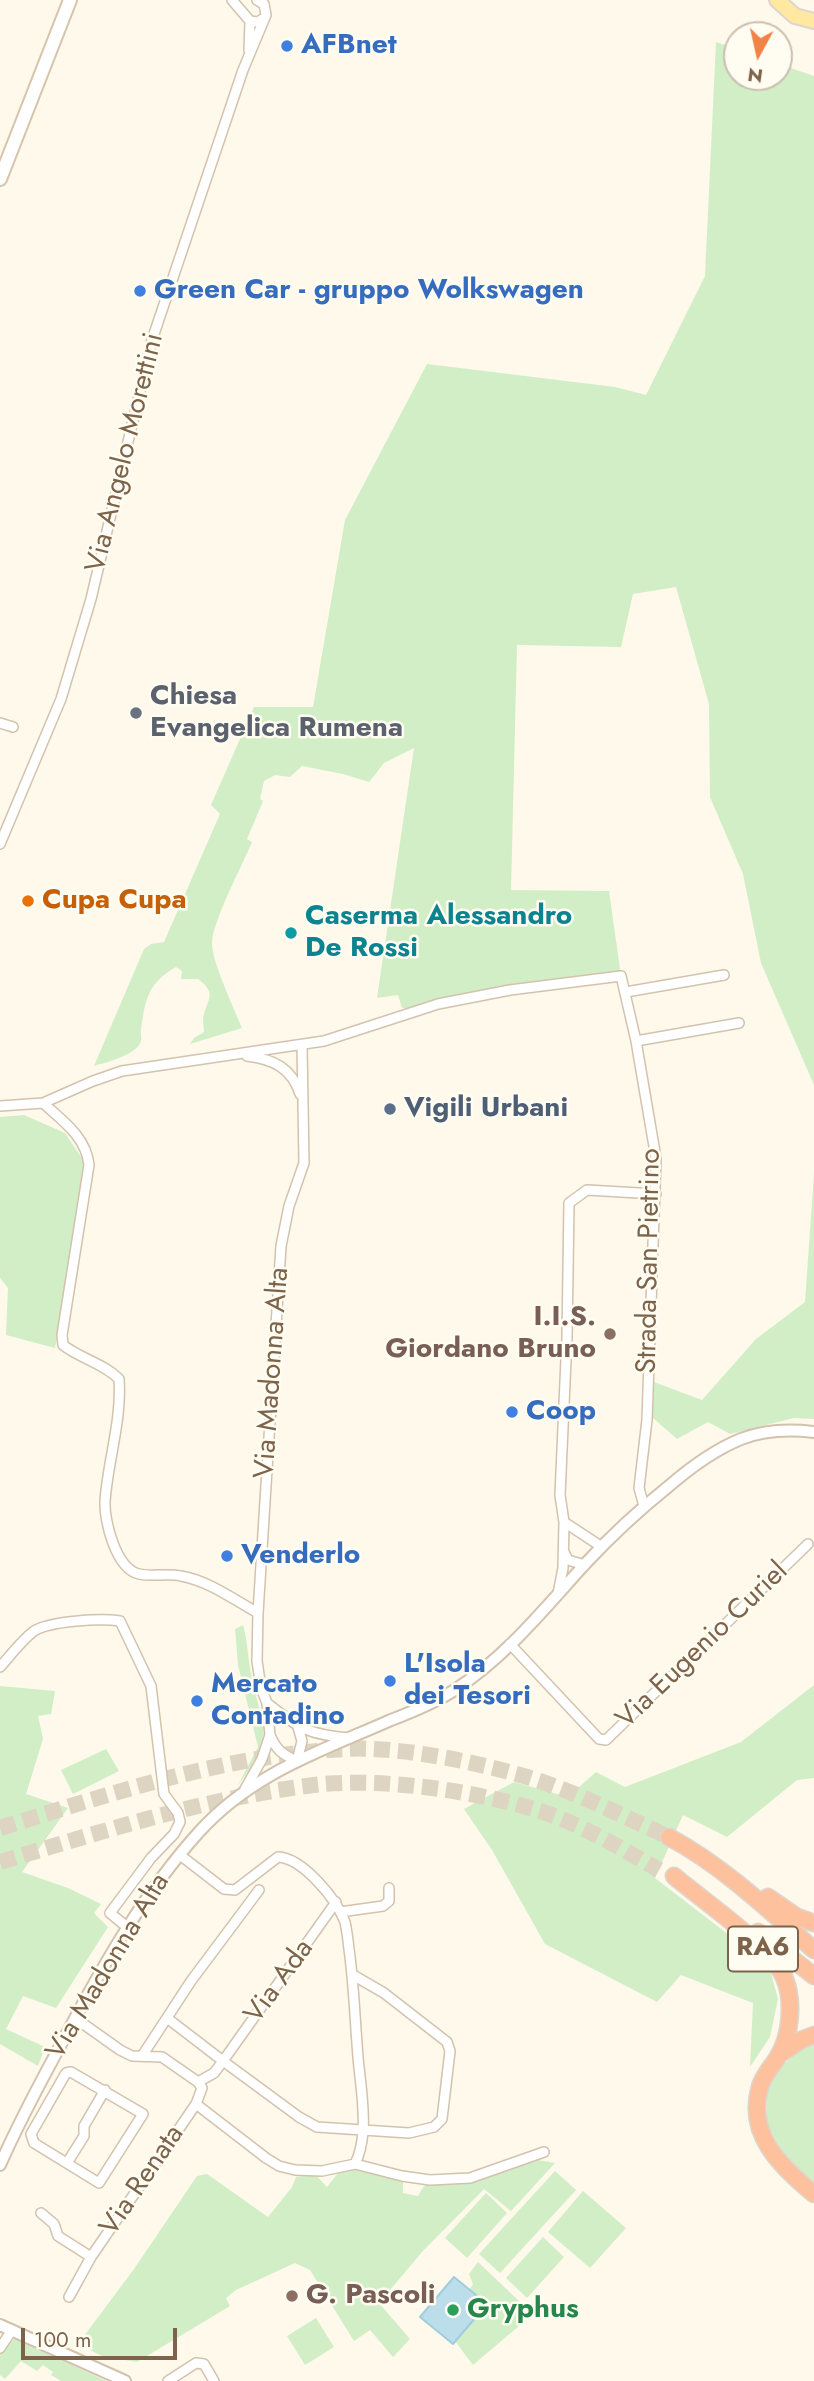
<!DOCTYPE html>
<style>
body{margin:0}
#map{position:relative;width:814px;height:2381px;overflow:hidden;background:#fef9ea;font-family:Jost,sans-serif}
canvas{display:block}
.north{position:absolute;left:723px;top:21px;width:70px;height:70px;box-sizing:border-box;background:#fffcf2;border:2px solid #cbbfaf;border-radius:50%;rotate:188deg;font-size:19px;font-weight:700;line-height:28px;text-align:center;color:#7d634a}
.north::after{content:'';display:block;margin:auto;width:24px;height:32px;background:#f18346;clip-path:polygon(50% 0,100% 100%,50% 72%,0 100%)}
.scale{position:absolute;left:21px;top:2328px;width:156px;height:32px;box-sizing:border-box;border:4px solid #7d634a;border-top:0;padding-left:9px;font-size:21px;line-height:24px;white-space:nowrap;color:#7d634a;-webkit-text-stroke:5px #fffcf2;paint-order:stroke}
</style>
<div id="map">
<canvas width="814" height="2381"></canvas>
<div class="north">N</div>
<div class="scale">100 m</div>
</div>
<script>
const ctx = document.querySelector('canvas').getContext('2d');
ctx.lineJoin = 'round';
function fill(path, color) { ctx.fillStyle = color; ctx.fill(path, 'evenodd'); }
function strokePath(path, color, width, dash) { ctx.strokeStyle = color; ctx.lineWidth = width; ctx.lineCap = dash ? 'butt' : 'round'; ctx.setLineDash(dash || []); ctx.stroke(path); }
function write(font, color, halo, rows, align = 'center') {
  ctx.font = font + ' Jost,sans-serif'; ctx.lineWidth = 5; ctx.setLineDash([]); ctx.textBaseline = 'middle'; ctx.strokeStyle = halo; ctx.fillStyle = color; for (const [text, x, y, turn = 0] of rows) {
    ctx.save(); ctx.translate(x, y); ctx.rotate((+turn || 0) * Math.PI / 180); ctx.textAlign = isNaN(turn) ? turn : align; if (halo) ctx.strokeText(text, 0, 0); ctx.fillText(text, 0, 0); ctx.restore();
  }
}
const green = new Path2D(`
 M716,42L737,49V77H779V64L814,76V1085L761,963L743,874L710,797L709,704L676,587L633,594L621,647L517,645L511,890L609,891L621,976L427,1008H402L398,995L377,998L414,748L384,763L369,782L343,774L302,766L290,777L275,775L264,781L260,799L263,801L247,839L252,842C242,866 214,918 212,942C211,960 234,1008 242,1028L190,1044L194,1038L204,1032C204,1027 202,1019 204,1014C208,999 217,993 198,979H181L182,971L176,967C148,983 145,999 141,1030C140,1034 142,1037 141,1041C137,1055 107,1062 94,1066L144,949L151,944L164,942L220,814L211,805L254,707H313L345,520L427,364L615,387L646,395L705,276Z
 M24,1115L65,1133L85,1163V1177L55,1348L6,1335L8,1288L0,1278V1117Z
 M814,1174V1419L794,1418L730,1434L708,1422L677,1439L652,1417L654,1382L702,1400L756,1339L805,1302Z
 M243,1625C248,1643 248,1661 252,1679C264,1733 276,1738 238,1785L258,1747L238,1665L235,1629Z
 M814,1685V1778L797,1780L727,1837L683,1815L655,1878L769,1966L778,1999L770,2037L750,2067L753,2003L681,1975L657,2002L545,1944L492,1850L464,1809L514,1782L568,1797L596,1772L625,1787L741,1742Z
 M0,1686L55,1691L51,1714L38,1716L43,1739L26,1794L68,1808L22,1872L68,1888L101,1904L94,1913L108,1927L56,2008L23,1996L6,2029L45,2047L38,2066L0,2044Z
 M106,1749L119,1771L73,1794L61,1770Z
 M814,2044V2183L786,2159L766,2122L767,2085L785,2063L807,2045Z
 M538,2160L555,2163L511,2211L484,2189L422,2252L379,2303L410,2339L393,2357L370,2330L354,2341L310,2270L295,2263L236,2290L226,2298L230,2306L137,2362L102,2356L78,2344L134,2269L197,2176L207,2174L268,2217L292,2187L296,2177L315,2174L327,2187L338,2173L355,2169L403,2182V2193L418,2196L424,2186L474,2181Z
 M555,2171L576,2190L500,2273L479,2254Z
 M583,2191L626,2228L590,2268L548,2232Z
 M486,2193L507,2213L467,2258L445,2238Z
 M543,2237L564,2257L527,2298L506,2278Z
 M478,2262L520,2302L526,2320L473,2365L455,2341L486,2304L469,2290L473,2284L469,2274Z
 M316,2318L334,2347L305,2365L287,2336Z
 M15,2338L106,2381H61L51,2375L53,2372L43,2365L37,2371L21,2361L5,2379L0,2375V2354Z`);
const water = new Path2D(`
 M454,2277L487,2304L453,2344L420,2317Z`);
const motorwayTunnel = new Path2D(`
 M0,1828C113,1793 226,1755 345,1749C393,1746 466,1760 513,1773C567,1787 618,1814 669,1837
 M0,1862C104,1831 206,1798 314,1785C381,1777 476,1791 540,1811C582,1825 621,1848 659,1870`);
const minor = new Path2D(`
 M232,0L250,21L258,22L264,18
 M249,50L250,21
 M0,723L13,727
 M0,844L61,699L91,599L152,340L243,70L266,15L264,4L257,0
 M626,992L724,975
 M636,1041L739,1023
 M247,1056C273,1059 292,1068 300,1094
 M43,1103C63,1121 86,1137 89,1165L62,1335L63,1345C81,1359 103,1363 119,1379C122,1420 108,1460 105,1501C104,1521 116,1569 139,1574C152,1577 167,1573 181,1576C209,1581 233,1599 258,1613
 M0,1106L43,1103L93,1081L122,1071L324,1041L438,1004L510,990L621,976L636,1041L656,1158L647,1420L639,1488L644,1506
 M564,1522L560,1495L567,1337L569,1203L587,1190L656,1194
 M564,1552L568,1560L585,1565
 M558,1594L563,1568L564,1522L602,1547
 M510,1644L599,1739L606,1740L808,1544
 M0,1667C10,1656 22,1640 34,1631C50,1621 101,1618 120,1621L151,1686L164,1794L178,1813L180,1822L174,1834L151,1858L110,1913L127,1927
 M267,1703C298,1728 309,1735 350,1738
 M270,1735C276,1750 283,1755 297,1761L302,1741L298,1727
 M245,1789L262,1759L270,1735L267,1703L261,1688L257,1661L258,1613L281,1246L289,1206L304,1163L302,1045
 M180,1855L224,1889L235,1890L278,1857C303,1858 337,1900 345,1922C347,1931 348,1940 349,1949C354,1985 355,2021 358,2057C360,2081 365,2108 363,2132C362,2143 360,2154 355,2164
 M340,1912L383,1906L389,1901V1888
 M75,2018L120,2050L132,2056L162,2057L198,2082L214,2073L223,2061L299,2117L317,2127L409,2133L434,2127L442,2119L450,2051L447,2042L384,1993L353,1975
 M167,2018L223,2061L336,1902
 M142,2056L191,1981L259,1890
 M71,2072L143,2114L99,2183L34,2143L31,2134L66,2073Z
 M196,2104L266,2158L279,2166L295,2170L322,2171L355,2164L402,2176L430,2180L470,2178L544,2152
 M67,2163L84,2136V2126L105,2090
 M41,2213L54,2224L58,2236L91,2257L196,2104L202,2088L198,2082
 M69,2297L91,2257
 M0,2348L12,2330
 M168,2381L196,2363L204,2364L214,2381`);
const tertiary = new Path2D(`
 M0,2165C19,2122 42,2079 65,2037C103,1965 144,1893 199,1832C252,1773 321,1751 391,1720C412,1712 434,1703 453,1691C505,1658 544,1609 585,1564C611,1536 639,1510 669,1486C691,1467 714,1450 741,1439C764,1430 789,1429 814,1432
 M0,2325L125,2381`);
const secondary = new Path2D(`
 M0,179L70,0`);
const primary = new Path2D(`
 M777,0L795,16L814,21`);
const motorway = new Path2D(`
 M669,1837C723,1866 769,1910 814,1950
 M674,1876C702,1900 770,1946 784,1977C794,2000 791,2034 779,2055C773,2066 763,2075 760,2087C746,2134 781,2167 814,2194
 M768,1897L797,1917L814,1923
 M758,1932L814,1976
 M780,2054L801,2040L814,2035`);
const markers = [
 [287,46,7,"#3f7fe0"],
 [140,291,7,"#3f7fe0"],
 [136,713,7,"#6b7280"],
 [28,901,7,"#e8710a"],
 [291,933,7,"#0f9aa8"],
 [390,1109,7,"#5c6f8a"],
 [610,1334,7,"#8d6e63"],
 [512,1412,7,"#3f7fe0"],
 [227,1556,7,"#3f7fe0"],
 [390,1681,7,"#3f7fe0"],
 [197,1701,7,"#3f7fe0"],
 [292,2296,7,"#8d6e63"],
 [453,2310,7,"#2e9e5b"]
];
const shields = [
 [763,1949,70]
];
const shieldNames = [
 ["RA6",763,1949]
];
const shopNames = [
 ["AFBnet",301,46],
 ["Green Car - gruppo Wolkswagen",154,291],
 ["Coop",526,1412],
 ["Venderlo",241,1556],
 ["L'Isola",404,1665],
 ["dei Tesori",404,1697],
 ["Mercato",211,1685],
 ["Contadino",211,1717]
];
const streetNames = [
 ["Via Angelo Morettini",126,453,-76],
 ["Strada San Pietrino",650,1261,-89],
 ["Via Madonna Alta",273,1373,-86],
 ["Via Eugenio Curiel",703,1646,-44],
 ["Via Madonna Alta",109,1967,-59],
 ["Via Ada",280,1982,-54],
 ["Via Renata",143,2181,-56]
];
const worshipNames = [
 ["Chiesa",150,697],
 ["Evangelica Rumena",150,729]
];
const foodNames = [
 ["Cupa Cupa",42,901]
];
const cultureNames = [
 ["Caserma Alessandro",305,917],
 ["De Rossi",305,949]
];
const serviceNames = [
 ["Vigili Urbani",404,1109]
];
const educationNames = [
 ["I.I.S.",596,1318],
 ["Giordano Bruno",596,1350],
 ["G. Pascoli",306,2296,"left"]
];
const leisureNames = [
 ["Gryphus",467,2310]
];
fill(green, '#d1eec6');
fill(water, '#bcdeeb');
strokePath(water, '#a1ccdd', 2);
strokePath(motorwayTunnel, '#ded4c2', 16, [16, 8]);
strokePath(minor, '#d3c2ae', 12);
strokePath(tertiary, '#d3c2ae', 14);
strokePath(secondary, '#d6c4ab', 16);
strokePath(primary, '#ddd6d0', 18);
strokePath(motorway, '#ddd6d0', 19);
strokePath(minor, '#fff', 9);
strokePath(tertiary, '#fff', 10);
strokePath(secondary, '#fff', 12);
strokePath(primary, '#ffe8a0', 14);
strokePath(motorway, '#fdc29d', 16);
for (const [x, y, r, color] of markers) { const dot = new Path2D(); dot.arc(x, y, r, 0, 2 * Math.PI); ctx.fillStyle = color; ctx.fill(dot); strokePath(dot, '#fffcf2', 2.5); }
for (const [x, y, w] of shields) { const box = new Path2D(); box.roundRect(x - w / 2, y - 22.5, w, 45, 5); ctx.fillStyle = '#fffcf2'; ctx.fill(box); strokePath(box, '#7d634a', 2); }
write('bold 26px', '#7d634a', null, shieldNames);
write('bold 28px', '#366cbe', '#fffcf2', shopNames, 'left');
write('28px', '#7d634a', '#fffcf2', streetNames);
write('bold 28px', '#5b616d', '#fffcf2', worshipNames, 'left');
write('bold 28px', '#c56008', '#fffcf2', foodNames, 'left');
write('bold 28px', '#0d838f', '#fffcf2', cultureNames, 'left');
write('bold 28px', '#4e5e75', '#fffcf2', serviceNames, 'left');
write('bold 28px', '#785e54', '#fffcf2', educationNames, 'right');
write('bold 28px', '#27864d', '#fffcf2', leisureNames, 'left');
</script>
